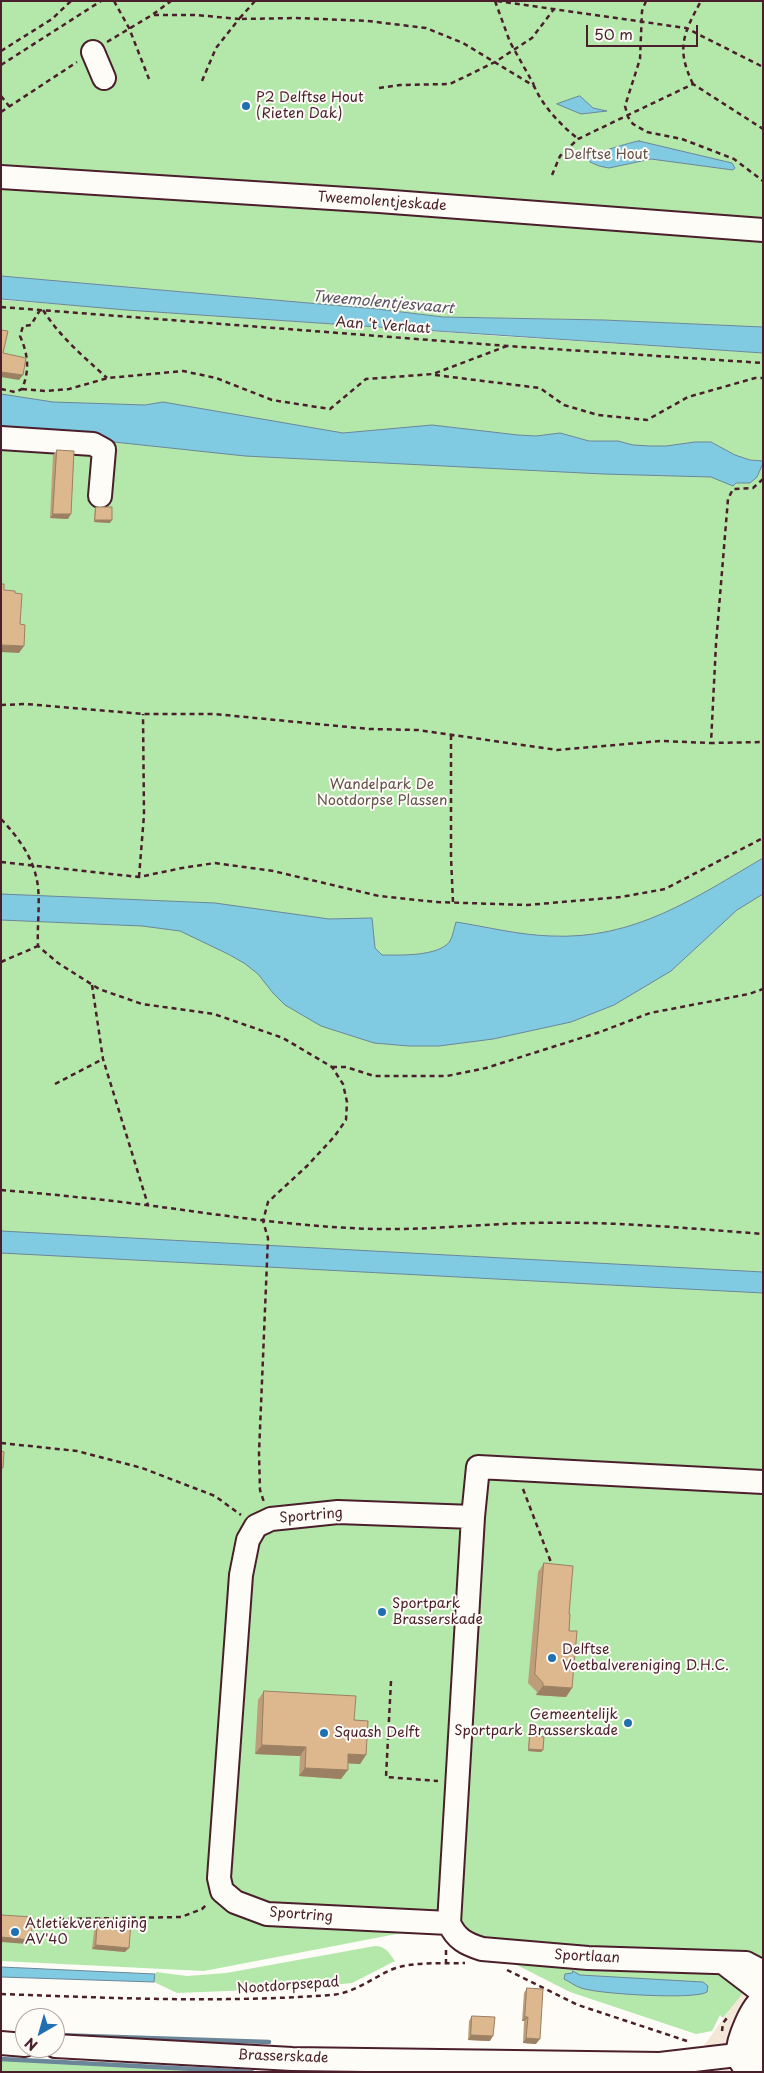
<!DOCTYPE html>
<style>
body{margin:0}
#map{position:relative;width:764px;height:2073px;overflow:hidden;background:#fdfcf7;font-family:"Playpen Sans",sans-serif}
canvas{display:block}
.frame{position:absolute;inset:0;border:2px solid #4a1f2b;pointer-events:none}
.north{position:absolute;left:15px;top:2008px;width:50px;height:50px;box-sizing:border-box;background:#fdfcf7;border:1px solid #b5a4a5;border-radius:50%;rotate:218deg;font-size:14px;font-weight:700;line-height:20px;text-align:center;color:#4a1f2b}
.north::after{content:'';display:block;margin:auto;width:18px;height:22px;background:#1f6fb2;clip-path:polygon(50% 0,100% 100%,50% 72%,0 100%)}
.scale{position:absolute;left:586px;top:25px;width:112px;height:22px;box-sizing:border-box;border:2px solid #4a1f2b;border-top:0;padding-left:6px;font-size:15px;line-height:18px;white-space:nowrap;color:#4a1f2b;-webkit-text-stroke:4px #fdfcf7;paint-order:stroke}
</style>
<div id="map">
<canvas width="764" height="2073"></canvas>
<div class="frame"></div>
<div class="north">N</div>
<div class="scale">50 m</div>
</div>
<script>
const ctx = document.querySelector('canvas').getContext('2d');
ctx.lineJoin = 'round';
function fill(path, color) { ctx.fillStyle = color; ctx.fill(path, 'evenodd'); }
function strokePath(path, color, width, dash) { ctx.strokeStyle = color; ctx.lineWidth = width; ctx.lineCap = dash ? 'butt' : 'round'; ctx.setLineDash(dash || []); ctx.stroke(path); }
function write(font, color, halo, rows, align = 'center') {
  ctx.font = font + ' "Playpen Sans",sans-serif'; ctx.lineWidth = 4; ctx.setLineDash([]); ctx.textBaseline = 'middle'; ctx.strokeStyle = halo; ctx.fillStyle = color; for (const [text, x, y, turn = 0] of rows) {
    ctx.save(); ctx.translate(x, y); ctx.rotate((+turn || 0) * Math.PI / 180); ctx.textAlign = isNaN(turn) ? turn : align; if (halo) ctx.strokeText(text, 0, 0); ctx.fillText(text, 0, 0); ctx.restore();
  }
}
const built = new Path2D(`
 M763,1975V2072H685L744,1990Z`);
const green = new Path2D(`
 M1,1H763V327L604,320L443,317L377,309L1,276Z
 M1,300L498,336L763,353V1272L1,1233Z
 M1,1251L763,1292V1963L750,1958L407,1932L204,1971L1,1961Z
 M375,1946C386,1946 389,1953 395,1961L352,1983L303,1988L177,1993L154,1982L156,1972L187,1976L226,1973Z
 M495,1954L716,1970L741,1986L743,1993L723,2018L720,2015L712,2031L696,2034L570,1992Z
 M1,2059L29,2061L275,2072H1Z`);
const water = new Path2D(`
 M580,96L593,108L607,111L581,114L557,104Z
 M639,141L732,163L735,168L733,170L651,159L609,168L599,166L590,162L589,157C592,154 631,142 639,141Z
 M1,276L377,309L443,317L604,320L763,327V353L126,310L1,299Z
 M1,394L53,402L145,405L163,402L343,433L432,425L518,435L536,436L560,433L589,441H618L633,445L650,446H666L695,442H711L735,455L750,460L763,461V463L757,477L750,483H736L733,486L711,477L603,474L245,456L114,442L1,433Z
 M763,858V894L737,910L671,971L614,1005L571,1022L493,1039L439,1046H409L374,1043L321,1026L285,1005L273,993L258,974L244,963L228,954L180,931L142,926L1,920V894L215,903L329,919L372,918L375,948L382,955C399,955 439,957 450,941C453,936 454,928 456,922C488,927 518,935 551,936C634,940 695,898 763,858Z
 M1,1231L763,1272V1293L1,1253Z
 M1,1967L155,1974L154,1982L1,1977Z
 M573,1971L580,1975L703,1982L708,1986L707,1992C696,2000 597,1994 581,1988C575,1986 570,1982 564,1979L565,1974L572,1973Z`);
const stream = new Path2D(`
 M55,2035L269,2042
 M1,2059L252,2072`);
const path = new Path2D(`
 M114,1L129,28L149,79
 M255,1L239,19L296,18L368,21L426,28L463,43L534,86C544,108 560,124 578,139
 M495,1L510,42L534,85
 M497,1L686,28L763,67
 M646,1L642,11L640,59L625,106L628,117L633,124L647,132L682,139L734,159L763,181
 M154,15H197L239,19L216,48L202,81
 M107,42L152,15L171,1
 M1,51L52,19L71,1
 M1,65L101,1
 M693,84C676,49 683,34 701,1
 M379,88L400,85L450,84L495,62L532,38L554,9
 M1,96L9,106
 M1,112L77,62
 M552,175L560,156L578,139L693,84L763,129
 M1,307L508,346L763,363
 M43,310C60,337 83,356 107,378
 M435,375L540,388L564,405L598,415L647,420L688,397L755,378H763
 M1,389L15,392L22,389C30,370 28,354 20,336L23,326L31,325L40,310
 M22,389L45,391L69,389L108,378L183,371L216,378L272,400L330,409L366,379L433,374L507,346
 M763,479L753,488L733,489L728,499L716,644L711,743L763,742
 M1,705L26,704L143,714H214L369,729L418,730L557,750L661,741L711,743
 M451,735V857L453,903
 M1,819C19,838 35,860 38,887C40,906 37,927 38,946L58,963L99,989L142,1004L214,1014L283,1038L332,1067L343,1084L347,1102L346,1120L334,1137L307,1166L268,1202L263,1221L268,1238L259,1453L260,1490L264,1502
 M1,862L139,877L182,868L215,863L273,871L379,896L436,902L527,905L621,897L665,889L763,838
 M139,877L144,815L143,714
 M1,962L38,946
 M92,985L103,1059L148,1205
 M332,1067H346L374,1076H447L486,1068L600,1032L650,1013L749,994L763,989
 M55,1084L103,1059
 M1,1190C50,1194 98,1199 146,1205C215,1214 283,1225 352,1228C413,1232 473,1224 533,1223C610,1221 686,1228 763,1234
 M1,1443L77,1451L142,1468L215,1496L241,1515
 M523,1489L552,1565
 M391,1681L386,1777L438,1781
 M59,1919L181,1917L202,1909L208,1903
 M446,1964V1950
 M507,1970L578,2005L687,2041
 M1,1994C111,1998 221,2003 331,1995C355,1993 372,1978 393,1969C415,1961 442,1964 465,1963
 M722,2031L723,2023L727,2018`);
const minor = new Path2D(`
 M93,52L104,78
 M1,177L379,201L763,230
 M1,438L93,444L104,450L100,496
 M763,1482L478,1467L473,1517L449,1923C456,1939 466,1944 482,1949L588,1958L746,1963L763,1972
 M449,1923L267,1914L235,1902L222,1891L219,1878L241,1575L248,1540L256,1526L271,1519L338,1512L473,1517
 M725,1964L763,1993
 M1,2043L25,2045
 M55,2046L292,2059L367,2060L660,2064L737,2055L763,2056
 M752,2069L761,2056V2030L763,2021
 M747,2072C745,2067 738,2060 738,2055C736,2042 752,2005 763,1999`);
const wall = new Path2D(`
 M57,450L68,519L50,518L53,455Z
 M96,507L110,523L94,522L95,509Z
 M544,1563L569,1614L572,1688L566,1697L536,1695L537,1692L528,1683L538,1572Z
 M264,1691L354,1720L366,1755L360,1764L348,1763L341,1779L299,1776L300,1756L255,1754L258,1700Z
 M530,1735L543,1750L541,1752L528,1751L529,1738Z
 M98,1918L125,1952L92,1949L95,1923Z
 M527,1988L536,2044L523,2043L524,2021H522L524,1993Z
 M472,2016L490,2041L468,2040L469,2021Z`);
const shadedWall = new Path2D(`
 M1,372L23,375L19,380L1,377Z
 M53,514H71L68,519L50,518Z
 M95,520H112L110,523L94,522Z
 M1,645L24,646L19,653L1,652Z
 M543,1686L572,1688L566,1697L536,1695Z
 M262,1745L306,1747L300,1756L255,1754Z
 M529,1749L543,1750L541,1752L528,1751Z
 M348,1754L366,1755L360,1764L342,1763Z
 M305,1768L348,1770L341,1779L299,1776Z
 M1,1937L31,1940L27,1944L1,1942Z
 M96,1945L129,1948L125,1952L92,1949Z
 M525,2017H528L524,2021H522Z
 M471,2035L493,2036L490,2041L468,2040Z
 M526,2038L540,2039L536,2044L523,2043Z`);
const building = new Path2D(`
 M1,330L8,331L3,353L26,358L23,375L1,372Z
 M57,450L74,451L71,514H53Z
 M96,507H112V520H95Z
 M1,584H4V590L15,591V593L22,594L20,624L25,625L24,646L1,645Z
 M1,1451L4,1452L3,1468H1Z
 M544,1563L573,1566L569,1614H570L569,1631H577L572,1688L543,1686V1683L535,1674Z
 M264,1691L356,1696L354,1720L368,1721L366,1755L348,1754V1770L305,1768L306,1747L262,1745Z
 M530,1735L544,1737L543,1750L529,1749Z
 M1,1915L33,1917L31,1940L1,1937Z
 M98,1918L131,1921L129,1948L96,1945Z
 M527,1988L543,1989L540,2039L526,2038L528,2017H525Z
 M472,2016L495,2017L493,2036L471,2035Z`);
const markers = [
 [246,106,5,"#1f6fb2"],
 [382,1612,5,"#1f6fb2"],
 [552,1658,5,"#1f6fb2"],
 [628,1723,5,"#1f6fb2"],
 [324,1733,5,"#1f6fb2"],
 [15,1932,5,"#1f6fb2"]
];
const poiNames = [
 ["P2 Delftse Hout",256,98],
 ["(Rieten Dak)",256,114],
 ["Sportpark",392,1604],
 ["Brasserskade",392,1620],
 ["Delftse",562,1650],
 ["Voetbalvereniging D.H.C.",562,1666],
 ["Gemeentelijk",618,1715,"right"],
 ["Sportpark Brasserskade",618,1731,"right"],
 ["Squash Delft",334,1733],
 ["Atletiekvereniging",25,1924],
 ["AV'40",25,1940]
];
const parkNames = [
 ["Delftse Hout",606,155],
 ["Wandelpark De",382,785],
 ["Nootdorpse Plassen",382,801]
];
const streetNames = [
 ["Tweemolentjeskade",382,202,4],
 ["Aan 't Verlaat",383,326,4],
 ["Sportring",311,1516,-5],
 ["Sportring",301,1915,4],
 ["Sportlaan",587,1957,3],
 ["Nootdorpsepad",288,1986,-4],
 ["Brasserskade",283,2057,2]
];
const waterNames = [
 ["Tweemolentjesvaart",383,303,5]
];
fill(built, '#f3e7d8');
fill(green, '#b4e8aa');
fill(water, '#81cbe2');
strokePath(water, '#6b8699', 1);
strokePath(stream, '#6b8699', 4.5);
strokePath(minor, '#4a1f2b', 26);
strokePath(path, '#4a1f2b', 2.5, [5, 4]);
strokePath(minor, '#fdfcf7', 22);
fill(wall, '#be9d7a');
fill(shadedWall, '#9b8063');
fill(building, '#ddb78e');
strokePath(building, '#9b8063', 1);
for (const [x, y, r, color] of markers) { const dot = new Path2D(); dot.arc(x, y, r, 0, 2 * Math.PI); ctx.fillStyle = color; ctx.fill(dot); strokePath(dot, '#fdfcf7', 2); }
write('14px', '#4a1f2b', '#fdfcf7', poiNames, 'left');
write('14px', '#64514b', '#fdfcf7', parkNames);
write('14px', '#4a1f2b', '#fdfcf7', streetNames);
write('italic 15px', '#5a5362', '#fdfcf7', waterNames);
</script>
